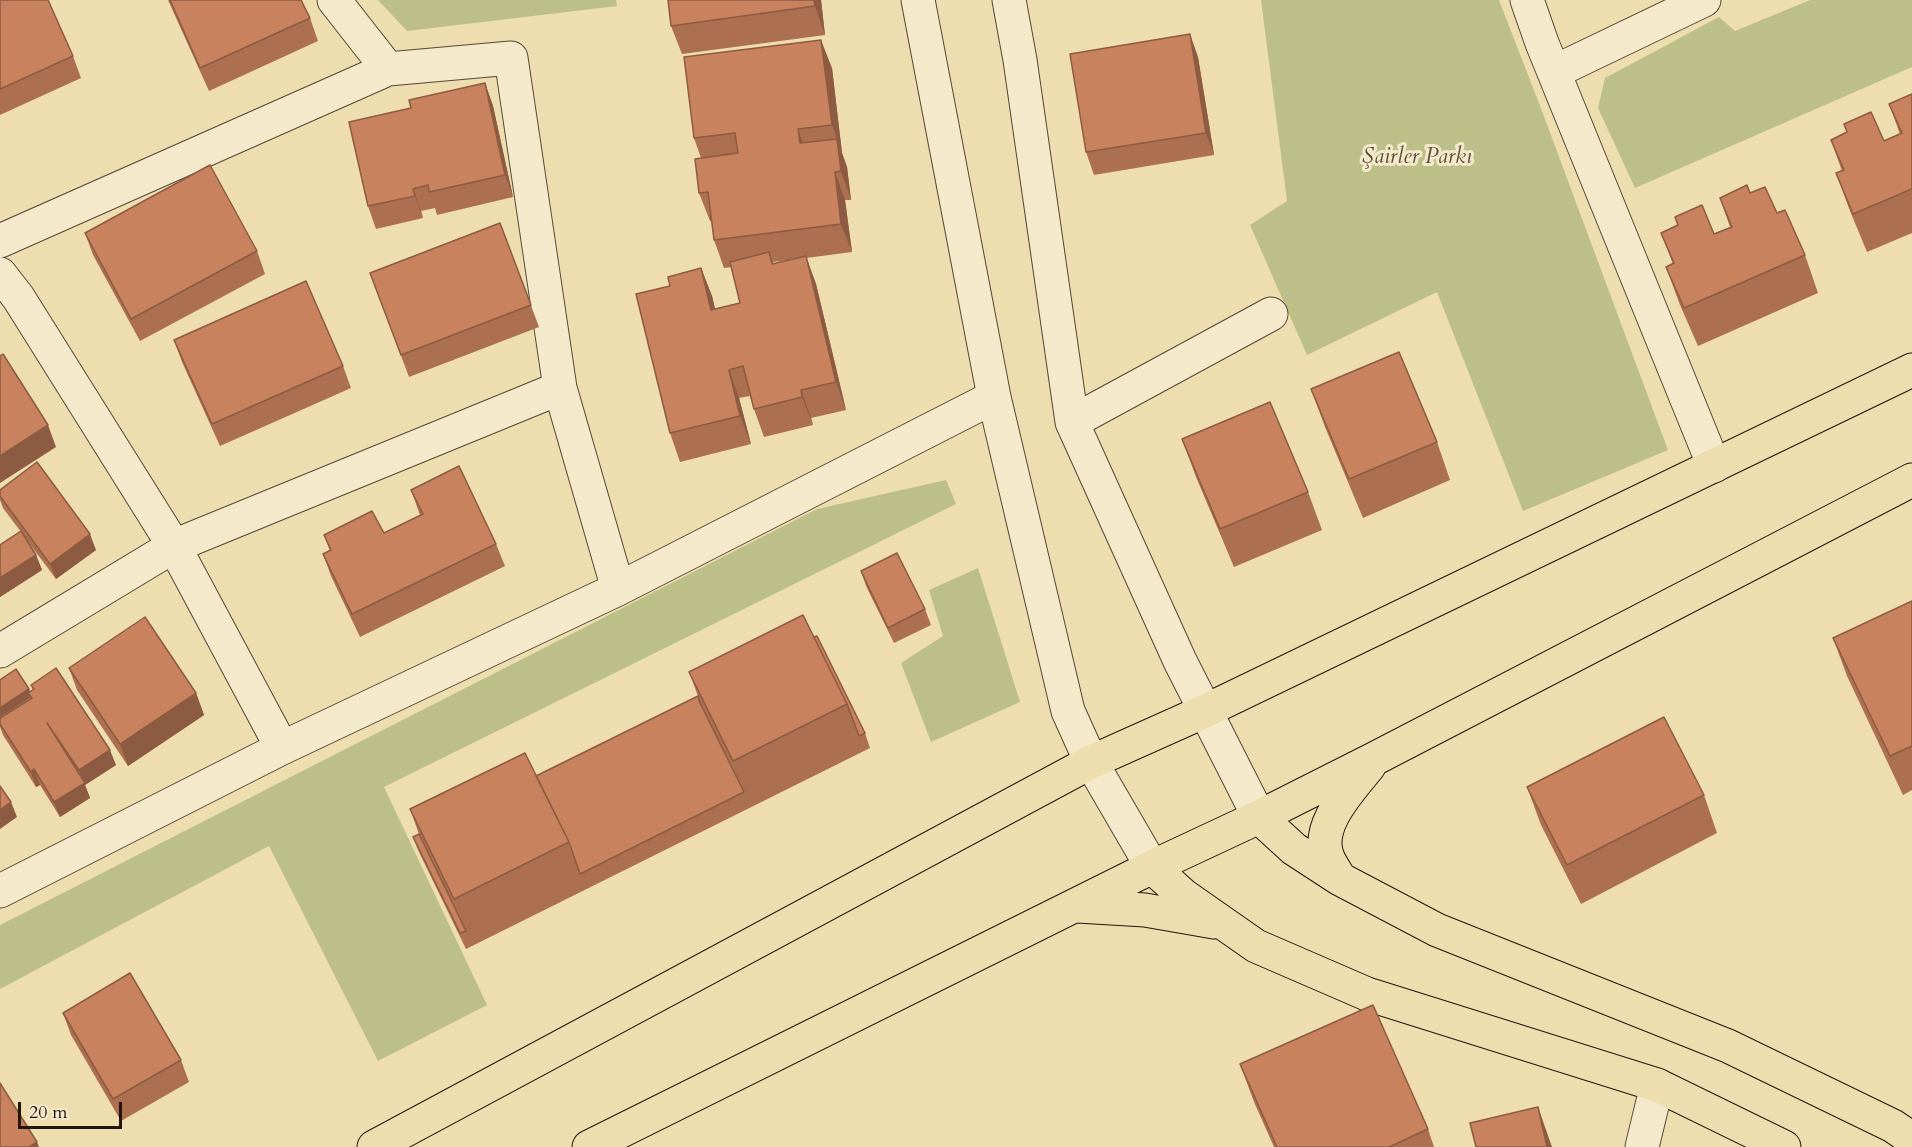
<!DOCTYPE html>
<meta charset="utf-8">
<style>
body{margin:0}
#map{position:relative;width:1912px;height:1147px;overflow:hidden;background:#eeddaf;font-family:Cardo,serif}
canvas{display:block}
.scale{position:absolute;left:18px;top:1102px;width:104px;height:27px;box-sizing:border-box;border:3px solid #23150e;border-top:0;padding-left:8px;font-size:18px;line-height:21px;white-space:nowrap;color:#23150e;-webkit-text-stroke:4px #f4e9cb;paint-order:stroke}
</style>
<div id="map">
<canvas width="1912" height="1147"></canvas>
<div class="scale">20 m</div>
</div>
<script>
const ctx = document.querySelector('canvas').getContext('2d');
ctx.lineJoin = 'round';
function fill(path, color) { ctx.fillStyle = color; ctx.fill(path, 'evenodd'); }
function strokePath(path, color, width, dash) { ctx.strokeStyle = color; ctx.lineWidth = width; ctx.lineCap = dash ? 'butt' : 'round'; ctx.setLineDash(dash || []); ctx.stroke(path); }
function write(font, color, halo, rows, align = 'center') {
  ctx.font = font + ' Cardo,serif'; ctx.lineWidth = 6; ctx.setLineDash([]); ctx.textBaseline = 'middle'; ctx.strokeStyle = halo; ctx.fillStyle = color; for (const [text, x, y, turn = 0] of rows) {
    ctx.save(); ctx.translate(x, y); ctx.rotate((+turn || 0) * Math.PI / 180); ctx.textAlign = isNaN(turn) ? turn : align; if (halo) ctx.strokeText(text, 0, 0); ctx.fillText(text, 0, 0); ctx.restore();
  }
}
const green = new Path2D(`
 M378,0H616L617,6L407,31Z
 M1261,0H1499L1542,111L1668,450L1523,511L1437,292L1307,355L1250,225L1287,201Z
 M1810,0H1912V67L1635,188L1598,108L1605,78L1719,17L1735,31Z
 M946,480L956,504L384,787L487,1005L378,1061L269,846L0,989V925L817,509Z
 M978,568L1020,702L931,742L901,663L943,636L929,590Z`);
const minor = new Path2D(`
 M334,0L388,69
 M918,0L994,397L1068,711L1091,762L1152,867
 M1009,0L1020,60L1072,422L1180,661L1259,817
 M1527,0L1542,43L1714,466
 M1554,72L1704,0
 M0,241L388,69L511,58L560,388L618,589
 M0,274L18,297L174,546L282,748
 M1072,422L1271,314
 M0,651L174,546L560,388
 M0,891L282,748L618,589L994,397
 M1642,1147L1657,1085`);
const major = new Path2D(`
 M1259,817L1294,849L1340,879L1437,930L1728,1046L1893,1126L1912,1139
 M1152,867L1183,895L1256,946L1367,994L1657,1085L1784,1147
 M1340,879C1336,872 1331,865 1328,858C1314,826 1351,789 1369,766
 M1078,906L1145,910L1214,922
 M374,1147L1091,762L1205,711L1912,370
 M589,1147L1152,867L1259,817L1374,759L1912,480`);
const wall = new Path2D(`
 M0,0L73,56L81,78L0,115Z
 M168,0H301L310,18L318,41L209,91Z
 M821,0L825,35L682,54L671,26Z
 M1198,57L1214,155L1094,175L1086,152Z
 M832,68L842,153L847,167L851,200H845L852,252L806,258L816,284L846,410L811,418L813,425L764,437L754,409L750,396L739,398L751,444L680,462L670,433V286L701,268L712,296L715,309L740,303L732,267L724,268L714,240L712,221H710L699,193L701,158L694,138ZM788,260L774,264L773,262Z
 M485,83L493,106L513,197L437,215L435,208L421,211L423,218L376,229L368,206L411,108Z
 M1912,94V233L1867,252L1850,211L1836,173L1842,171L1831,140L1884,141L1900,134L1889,104Z
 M1750,193L1777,213L1805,255L1818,293L1698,346L1680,305L1666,267L1673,264L1661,233L1714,234L1730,227L1720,198Z
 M500,223L539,327L409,377L370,273Z
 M85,233L257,251L265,274L140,341L93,255Z
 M174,340L343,366L351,388L220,446L182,362Z
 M1311,389L1437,442L1450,480L1363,518L1325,427Z
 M1182,439L1308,492L1322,530L1234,567L1196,477Z
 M0,490L96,550L56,579L26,539L36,555L42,570L0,597V545L21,532L3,508L0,500Z
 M411,490L496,544L505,566L360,637L331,576L323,554L330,551L324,535L384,533L420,515Z
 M861,571L925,609L931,625L894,643L866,586Z
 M1912,601V790L1903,795L1847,676L1833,638Z
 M814,637L865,733L870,748L466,949L419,852L413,837L419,834L410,809L536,776L698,696L689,672Z
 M69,668L196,693L204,715L128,766L77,690Z
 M31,685L116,765L85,785L90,798L60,817L40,785L36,787L3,735L0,727V718L30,699V698L0,717L33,690Z
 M1527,787L1704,795L1717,833L1581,904L1541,825Z
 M63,1013L181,1060L189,1082L121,1121L71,1035Z
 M1240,1064L1428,1129L1434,1147H1274L1254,1102Z`);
const shadedWall = new Path2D(`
 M814,0H821L825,35L815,6Z
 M1190,34L1198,57L1214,155L1206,133Z
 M821,40L832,68L842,153L832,125Z
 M485,83L493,106L513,197L505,175Z
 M798,129L808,157L800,143Z
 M837,139L847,167L851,200L841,171Z
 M835,172L845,200L852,252L841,224Z
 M413,189L421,211L423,218L415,196Z
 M806,256L816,284L846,410L836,382Z
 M701,268L712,296L722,338L711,310Z
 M729,370L739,398L751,444L740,416Z
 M801,390L811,418L813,425L802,397Z
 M48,425L56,447L0,483V456Z
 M90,534L96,550L56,579L50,564Z
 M36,555L42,570L0,597V578Z
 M29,689L32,697L28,693L30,698L0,717V708Z
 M196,693L204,715L128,766L120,744Z
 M110,750L116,765L85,785L90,798L60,817L54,802L84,783L79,770Z
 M34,769L40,785L36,787L31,772Z
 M11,802L17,817L0,829V810Z
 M1538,1107L1552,1147H1547Z
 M37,1142L39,1147H29Z`);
const building = new Path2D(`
 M0,0H48L73,56L0,89Z
 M170,0H301L310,18L200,68Z
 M668,0H814L815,6L671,26Z
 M1190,34L1206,133L1086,152L1070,54Z
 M821,40L832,125L798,129L800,143L837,139L841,171L835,172L841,224L714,240L708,192L699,193L695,159L738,153L735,133L694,138L684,57Z
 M485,83L505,175L429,192L428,185L413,189L415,196L368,206L349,122L411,108L409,100Z
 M1912,94V189L1853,214L1836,173L1844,170L1831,140L1847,132L1844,124L1871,112L1884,141L1902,133L1889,104Z
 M210,165L257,251L131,319L85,233Z
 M1747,185L1750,193L1765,187L1777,213L1785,210L1805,255L1684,308L1666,267L1674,263L1661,233L1678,225L1675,217L1702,205L1714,234L1732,227L1720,198Z
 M500,223L531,305L401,355L370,273Z
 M769,252L772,264L806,256L836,382L801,390L802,397L754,409L743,366L729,370L740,416L670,433L636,294L670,286L668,277L701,268L711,310L740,303L730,262Z
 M306,281L343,366L212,424L174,340Z
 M1399,352L1437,442L1349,479L1311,389Z
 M3,354L48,425L0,456V356Z
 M1270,402L1308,492L1220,529L1182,439Z
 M37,462L90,534L50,564L0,496V490Z
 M459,466L496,544L352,614L323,554L331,550L324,535L372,511L384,533L423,514L411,490Z
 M21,531L36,555L0,578V545Z
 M897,553L925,609L888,628L861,571Z
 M1912,601V746L1890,756L1833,638Z
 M803,615L847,704L733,761L689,672Z
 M145,617L196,693L120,744L69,668Z
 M817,636L865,733L859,736L847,704L814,637Z
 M56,668L110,750L79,770L47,723L85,783L54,802L34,769L31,772L0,724V718L32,698L28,693L34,689L31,685Z
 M16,669L29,689L0,708V680Z
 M698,696L700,703L744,792L580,874L569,842L536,776Z
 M1664,717L1704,795L1567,865L1527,787Z
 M525,753L569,842L454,899L410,809Z
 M0,786L11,802L0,810Z
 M419,834L466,931L460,933L413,837Z
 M130,973L181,1060L113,1099L63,1013Z
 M1373,1005L1428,1129L1389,1147H1277L1240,1064Z
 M0,1083L37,1142L29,1147H0Z
 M1538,1107L1547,1147H1476L1470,1123Z`);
const parkNames = [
 ["Şairler Parkı",1417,158]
];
fill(green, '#bcc088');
strokePath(minor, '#564736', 35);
strokePath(major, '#23150e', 35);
strokePath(minor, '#f4e9cb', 33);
strokePath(major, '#eeddaf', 33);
fill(wall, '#ac7050');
fill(shadedWall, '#8c5b41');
fill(building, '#c8825d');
strokePath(building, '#8c5b41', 1.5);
write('italic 22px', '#595139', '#f4e9cb', parkNames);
</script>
